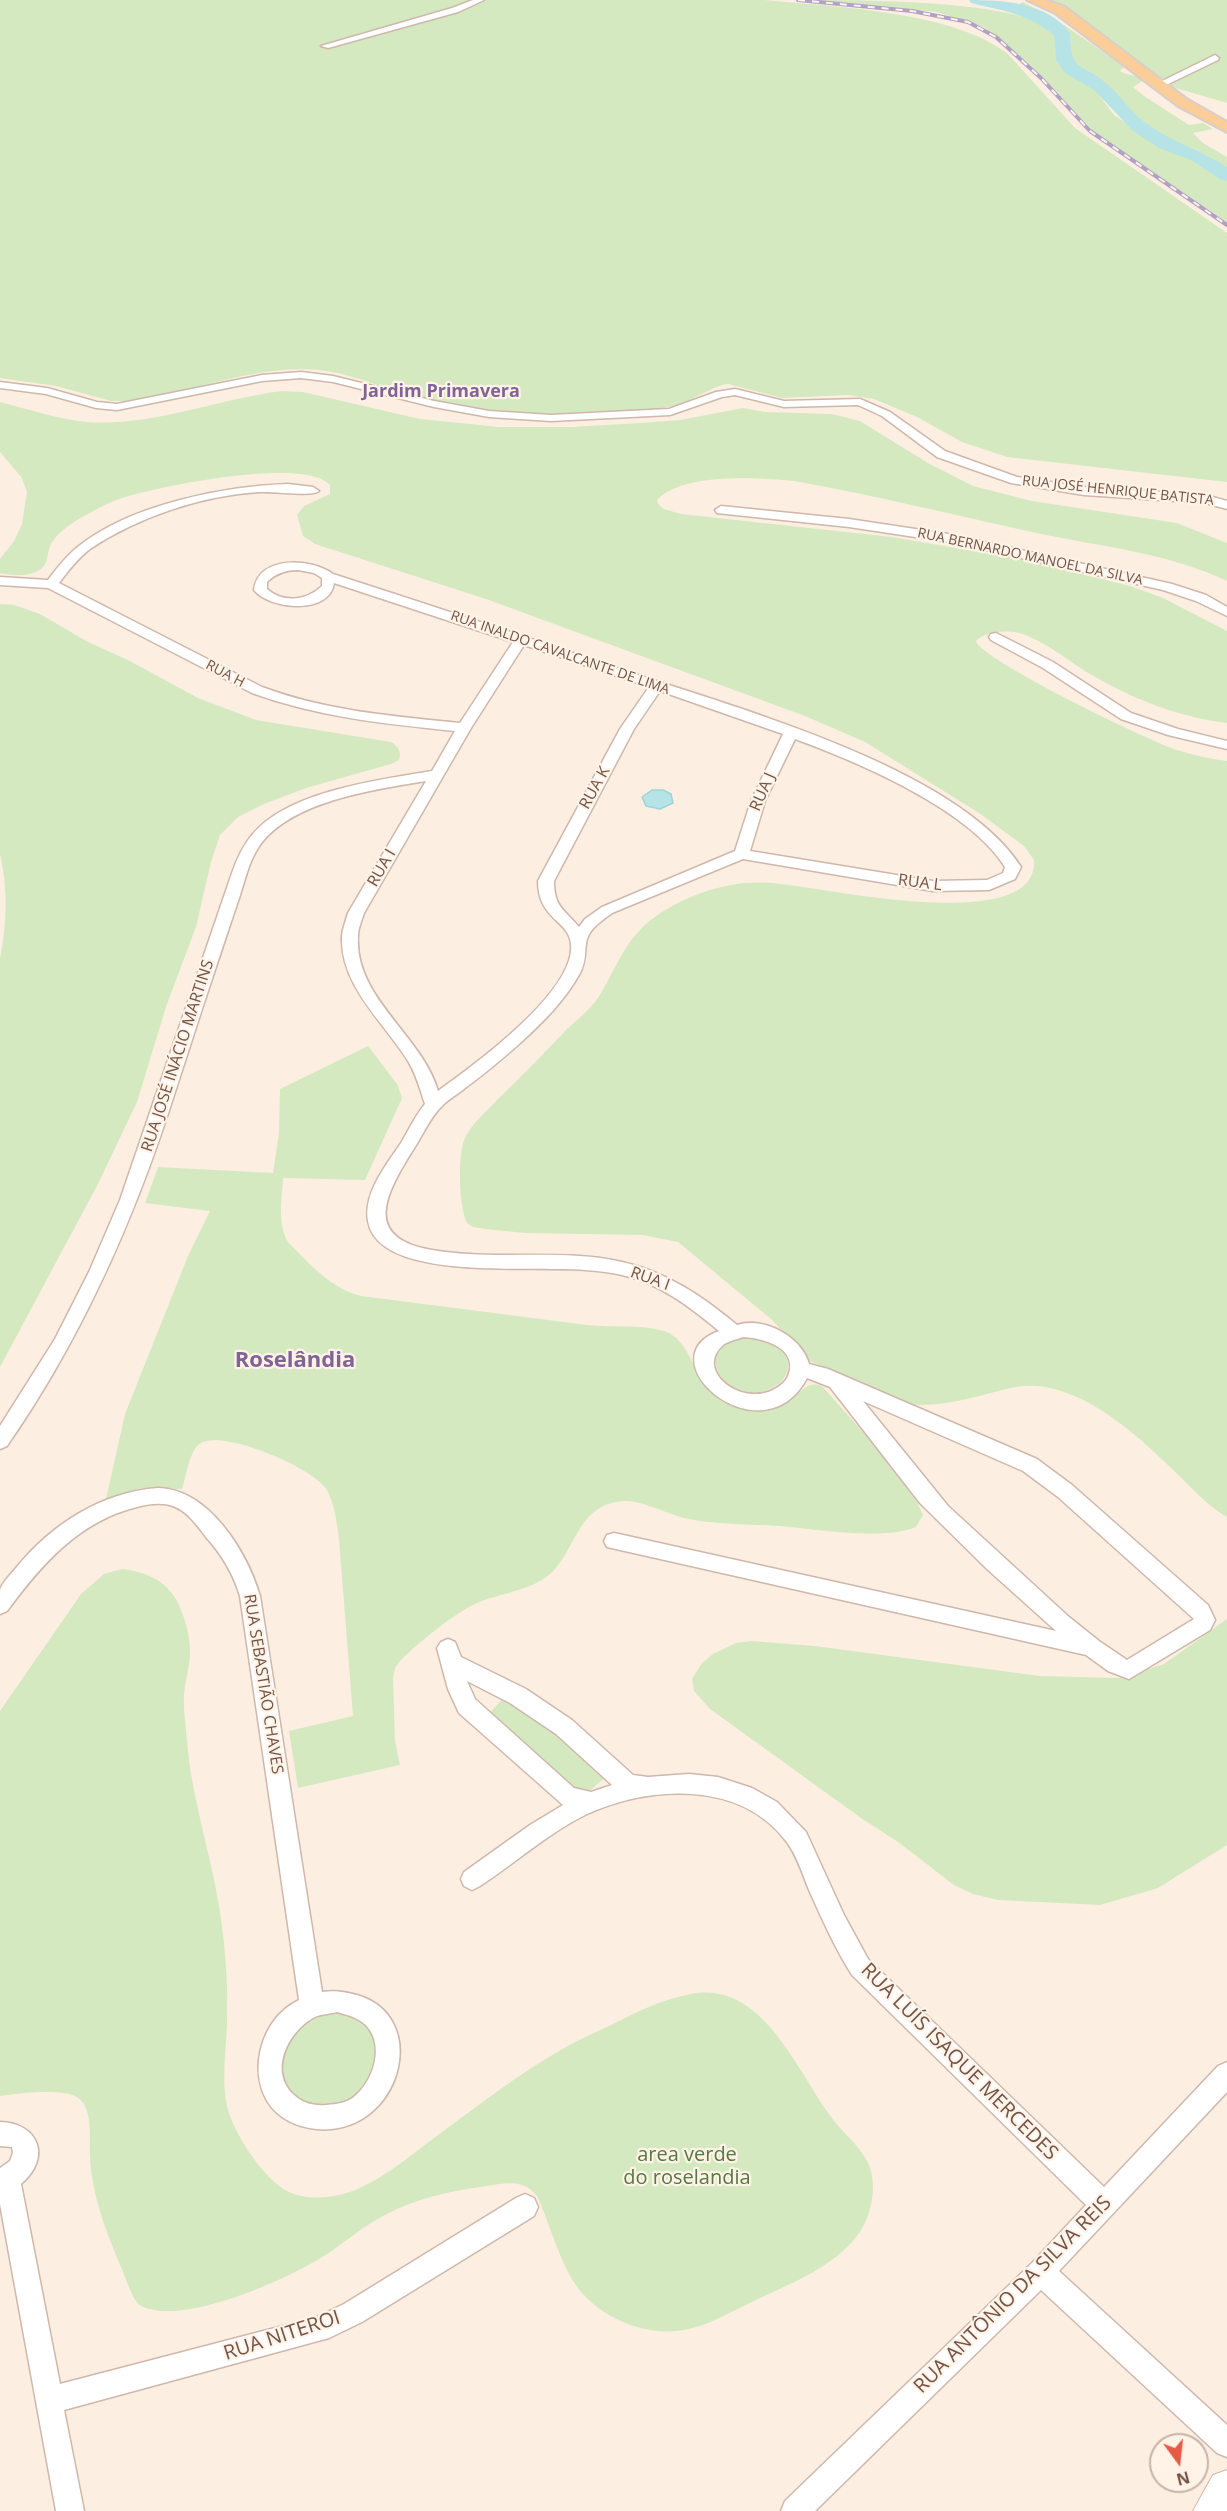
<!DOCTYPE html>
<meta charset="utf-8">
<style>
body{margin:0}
#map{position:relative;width:1227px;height:2511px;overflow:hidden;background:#fcefe1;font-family:"Open Sans",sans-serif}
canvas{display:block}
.north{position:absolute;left:1149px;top:2433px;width:60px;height:60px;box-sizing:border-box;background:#fff3e7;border:2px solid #c7b3a7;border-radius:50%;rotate:165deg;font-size:16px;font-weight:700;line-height:24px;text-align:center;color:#735348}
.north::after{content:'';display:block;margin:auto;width:21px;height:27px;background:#e75a46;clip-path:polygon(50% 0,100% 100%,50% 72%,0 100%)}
</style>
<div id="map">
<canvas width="1227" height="2511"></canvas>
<div class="north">N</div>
</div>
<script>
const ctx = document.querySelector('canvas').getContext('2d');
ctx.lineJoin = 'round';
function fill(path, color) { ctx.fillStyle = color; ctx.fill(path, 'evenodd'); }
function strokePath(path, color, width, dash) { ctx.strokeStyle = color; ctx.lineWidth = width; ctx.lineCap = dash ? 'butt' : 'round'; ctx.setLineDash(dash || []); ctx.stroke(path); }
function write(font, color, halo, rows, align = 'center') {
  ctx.font = font + ' "Open Sans",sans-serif'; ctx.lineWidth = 4.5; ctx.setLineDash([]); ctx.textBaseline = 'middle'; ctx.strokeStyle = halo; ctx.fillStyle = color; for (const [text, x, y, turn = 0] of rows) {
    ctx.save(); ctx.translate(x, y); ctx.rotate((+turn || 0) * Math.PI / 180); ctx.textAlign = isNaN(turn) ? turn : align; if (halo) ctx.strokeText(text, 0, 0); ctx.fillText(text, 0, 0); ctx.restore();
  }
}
const green = new Path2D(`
 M0,0H765C834,7 953,11 1008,54L1075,128L1227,233V482L1007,457L962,442L917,417L874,399L848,395L782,398L728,384C717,384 690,402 673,406C637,414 596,414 560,415C503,417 448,405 393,390C369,383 344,372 318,370C252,364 190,395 125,401H111L56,386L0,378Z
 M807,0C862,0 1021,0 1056,32L1055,49L1059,62L1095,90L1114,115L1159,145L1189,154L1204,166L1227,177V222L1094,132L1035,69L984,27L937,12Z
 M1048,0H1227V103L1172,87L1066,6Z
 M994,1L1017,5L1023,2L1061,23L1121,64L1124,67L1120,71C1128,76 1137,74 1144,80L1133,87L1144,96L1189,125L1203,123L1213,129L1193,133L1203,143L1227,157V173L1191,151L1170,144L1163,136L1137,117L1107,86L1076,68L1071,61L1068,39L1062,28L1036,12Z
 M282,391L303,392L420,419L499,427H572L640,423L680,420L743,408L765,412L832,414L860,421L928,463L973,486L1032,501L1177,523L1227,543V581C1168,553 1104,547 1041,534C959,516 877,496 794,481C759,478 683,472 657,500L658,504L664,509L681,514L892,537L1020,559L1130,586L1163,598L1227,631V723C1179,717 1132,699 1090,674C1070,662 1042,639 1019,633C1006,630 985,631 976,641C981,660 1151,742 1177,750C1193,755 1211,759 1227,761V1517C1206,1505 1189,1485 1172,1469C1136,1434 1090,1392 1038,1386C1014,1384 994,1393 971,1398C945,1404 921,1408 895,1402L808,1360L771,1319L678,1242L642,1235L525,1233L485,1229L473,1227L467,1223C459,1207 457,1154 465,1138C472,1123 486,1112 497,1100C521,1077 544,1053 567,1029C579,1018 593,1007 601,993C617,966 626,939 652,919C675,902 703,890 731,885C747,882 764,882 780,884C821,887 1039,937 1034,860L1024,846L979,813L865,742L805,716L486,599L315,544L303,536L297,515L304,506L330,494V485C304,456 155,487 119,499C103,505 89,513 74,522C65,528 56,535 51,544C48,550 48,556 46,562C40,578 13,576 0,573V559L14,541L22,524L27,492L22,478L0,452V402C28,409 57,419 86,422C152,427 217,399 282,391Z
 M0,604L14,605L40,614L88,642L128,660L198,698L256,720L391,742C398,746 402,752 399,760L391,764L306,788L264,804L238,817L220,835L211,862L196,927L166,1007L137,1102L98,1184L0,1367V958C7,923 8,889 0,854Z
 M368,1046L397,1084L402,1098L365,1180L283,1178C282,1199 277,1223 288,1242C310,1264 330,1288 361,1296C437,1306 512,1315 587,1325C612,1328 640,1324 664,1331C696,1341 693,1395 733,1405C744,1408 776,1403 787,1400C802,1395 804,1380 822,1386L878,1449L917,1502L923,1515L916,1527C883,1541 816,1529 780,1526C749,1524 719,1525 689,1519C669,1515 642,1500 624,1501C576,1504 577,1551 549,1575C529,1591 501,1593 477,1603C456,1612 418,1643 401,1660L395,1668L393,1678L395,1741L400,1765L298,1788L289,1731L353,1716L339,1540C337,1524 335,1505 327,1490C315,1468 217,1426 198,1445C189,1454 186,1477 182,1489L141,1488L106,1499L125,1414L188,1256L210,1211L145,1203L158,1167L273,1173L279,1133L280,1089Z
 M750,1336C757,1338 766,1339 772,1342C794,1351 793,1379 772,1388C723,1412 686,1341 750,1336Z
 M122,1569C145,1572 165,1579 177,1601C185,1617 191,1638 190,1656C189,1669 185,1681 184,1694C183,1709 186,1726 187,1741C192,1802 213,1859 221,1919C226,1953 228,1990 227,2024C226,2051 221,2083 228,2110C235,2135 265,2181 289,2192C309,2201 335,2198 355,2190C387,2177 414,2152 442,2132C480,2104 519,2074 559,2051C576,2041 594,2033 611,2025C636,2012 663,1999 691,1994C763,1980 797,2072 832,2118C844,2135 865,2149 871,2171C877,2195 869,2224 852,2242C827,2270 787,2285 754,2301C732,2311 708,2326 684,2330C644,2337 598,2317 575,2284C558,2258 550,2224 537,2196C523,2179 507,2183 487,2186C450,2191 416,2198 383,2216C360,2228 341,2246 319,2259C283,2281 176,2329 138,2304C130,2293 126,2279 121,2267C106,2231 92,2196 90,2157C89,2140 94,2108 77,2097C62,2088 17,2093 0,2096V1711L81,1594L104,1574Z
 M1227,1619V1845L1158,1888L1100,1905L998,1900L973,1894L954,1885L898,1842L861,1818L710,1709L694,1691L692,1679L702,1663L713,1654L736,1643L751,1641L815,1646L1040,1676L1119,1678L1164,1664Z
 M507,1694L609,1774L579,1800L484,1719Z
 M350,2007L380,2034L369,2091L328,2111L291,2099L275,2063L299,2017Z`);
const water = new Path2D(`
 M652,790H663L671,794L673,803L660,809L646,806L642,797Z`);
const river = new Path2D(`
 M969,0C1003,0 1047,2 1070,33C1071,76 1082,61 1107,84C1121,95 1131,113 1146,123C1171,142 1201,150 1227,167V181L1220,179L1191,160L1159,148L1133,131L1094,90L1065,73L1056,60L1054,35C1026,13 1003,11 971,3Z`);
const street = new Path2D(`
 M473,0H484L458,12L328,48L321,46L452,8Z
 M1215,55L1219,58L1218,60L1162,87L1154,85Z
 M301,372L333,376L434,401L489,411L551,415L669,409L716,392L735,389L784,401L860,399L890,412L945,451L1017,477L1084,487L1206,495L1227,501V509L1205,503L1084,495L1011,483L937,457L882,416L858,405L784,407L735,395L722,397L670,415L551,421L489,417L434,407L333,382L301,378L262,381L117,410L96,408L46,394L0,388V382L47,388L97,402L117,404L262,375Z
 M288,484L313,487L319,491C313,497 273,491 260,492C203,495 138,517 90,549C78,558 68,571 59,583L262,687C326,711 392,716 460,723L513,642L334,583C330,615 270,610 254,590C258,555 311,558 333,574C432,606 530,638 629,672C737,708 959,769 1021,867L1015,879L989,890L933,891L743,859L612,913C603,920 591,927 587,939C584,949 587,960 580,973C565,1001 541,1024 518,1045C501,1060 483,1075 465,1088C458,1094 450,1098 443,1105C430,1117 423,1135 413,1150C386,1193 361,1238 432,1250C495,1261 560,1248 622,1262C667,1272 702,1296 737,1325C764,1316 802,1337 809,1364L828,1369L1037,1459L1072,1485L1208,1605L1215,1620L1210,1630L1129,1679L1108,1671L1086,1655L607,1547L604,1541L607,1535L614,1533L1056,1631L987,1569L920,1503L830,1387L807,1378C762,1462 643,1359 719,1331C690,1307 659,1283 622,1275C600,1270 576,1269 554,1269C511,1267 377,1278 368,1221C363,1193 387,1164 401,1143C409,1130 415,1116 425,1104C420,1089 416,1074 408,1061C384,1022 339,985 342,935C343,928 346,920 348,913L426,781C377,789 297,800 263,841C248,859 244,886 236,907C215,969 195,1030 175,1092C135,1218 82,1338 7,1446L0,1449V1426L55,1339L89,1272L120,1200L231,876C236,861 242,847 252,835C288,791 379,780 432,771L455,731C386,724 318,717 252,693L48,588L0,585V577L48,580C57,568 67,555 79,546C130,505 223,486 288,484ZM298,570L314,573L322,578V586C306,601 283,603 267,589V582C276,573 286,570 298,570ZM524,645L649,687L620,729L538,881C538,920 569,920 571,944C576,991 473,1066 438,1091C422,1035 354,998 358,936C358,928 362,920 364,913L471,728ZM660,691L783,734L751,801L735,851L602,907L585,919L579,927C564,909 554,907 554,881L634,729ZM795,739C858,762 969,809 1005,867L1003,873L987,880L933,881L750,851L765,801ZM743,1337C761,1338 793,1346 790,1369C789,1375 787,1380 782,1384C749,1413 693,1373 722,1346C727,1341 736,1340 743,1337ZM863,1401L1023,1471L1058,1497L1194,1619L1127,1660L1099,1641L1069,1617L948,1506Z
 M721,506L849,519L955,535L1172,584L1206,595L1227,607V616L1196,601L1163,590L955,543L849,527L717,513L715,510Z
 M996,633L1053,662L1131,713L1178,729L1227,741V749L1168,735L1121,719L1043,668L991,640L989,637L991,634Z
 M158,1488C209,1489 247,1552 260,1596L322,1992C336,1990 344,1992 357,1995C429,2016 403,2123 331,2129C311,2131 290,2125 276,2112C248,2085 256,2034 284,2010C288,2006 294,2003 299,2000L240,1596C233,1573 222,1555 206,1537C197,1525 187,1511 173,1506C162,1502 148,1504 137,1507C79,1521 41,1565 7,1611L0,1614C0,1606 0,1598 0,1590C2,1583 11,1574 16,1568C51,1525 101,1492 158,1488ZM337,2012C343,2014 349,2015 355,2018C387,2032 378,2076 356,2095C348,2103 337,2104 326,2105C313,2106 302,2103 293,2094C268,2070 289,2030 315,2017C321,2014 330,2014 337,2012Z
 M448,1639L455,1642L461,1657L526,1689L572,1720L633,1775L648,1777L689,1774L718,1777L752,1788L777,1802L806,1832L844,1915L868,1959L1104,2187L1218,2066L1227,2062V2092L1059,2271L1227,2425V2457L1217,2453L1041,2290L815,2511H781L785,2501L1032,2263L1086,2205L852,1975C835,1948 822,1919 809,1890C802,1873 797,1855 786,1841C740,1780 648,1785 585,1815C547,1834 515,1863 480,1886L472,1890L464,1886L461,1879L464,1872L530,1825L563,1805L459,1713L448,1689L437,1648L441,1642ZM467,1681L510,1703L556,1734L612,1785L591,1792L574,1788L475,1699Z
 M0,2122C39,2123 52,2158 21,2184L60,2384L317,2317L344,2304L516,2198L525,2194L534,2198L538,2207L534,2216L362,2322L329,2338L64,2410L84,2511H56L0,2204V2168L10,2161L13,2153L12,2147L0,2146Z`);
const secondary = new Path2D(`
 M1227,2470V2511H1193L1213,2475Z`);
const primary = new Path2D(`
 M1027,0H1046L1065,7L1188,100L1227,122V132L1178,106L1055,13Z`);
const rail = new Path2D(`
 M798,0L912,11L968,22L996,37L1041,78L1090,131L1227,225`);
const farStreetnames = [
 ["RUA JOSÉ HENRIQUE BATISTA",1118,491,6],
 ["RUA BERNARDO MANOEL DA SILVA",1030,557,12],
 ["RUA INALDO CAVALCANTE DE LIMA",560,653,19],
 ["RUA H",225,674,28]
];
const streetNames = [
 ["RUA K",595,788,-61],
 ["RUA J",763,792,-66],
 ["RUA I",382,868,-60],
 ["RUA L",920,883,7],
 ["RUA JOSÉ INÁCIO MARTINS",178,1056,-72],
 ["RUA I",650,1279,20],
 ["RUA SEBASTIÃO CHAVES",263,1684,81]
];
const farDistrictnames = [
 ["Jardim Primavera",441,392]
];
const nearStreetnames = [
 ["RUA LUÍS ISAQUE MERCEDES",959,2062,45],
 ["RUA ANTÔNIO DA SILVA REIS",1013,2295,-45],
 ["RUA NITEROI",282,2336,-18]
];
const nearParknames = [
 ["area verde",687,2155],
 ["do roselandia",687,2178]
];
const districtNames = [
 ["Roselândia",295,1361]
];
fill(green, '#d5e9c0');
fill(water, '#b6e3e5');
strokePath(water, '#9cd4d7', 1.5);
fill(river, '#b6e3e5');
strokePath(street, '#cfb7ab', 3);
strokePath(secondary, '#d2b7a8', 2);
strokePath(primary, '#d8cfcc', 4);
fill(street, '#fff');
fill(secondary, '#fff');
fill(primary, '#fbcd99');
strokePath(rail, '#b0a1c5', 4);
strokePath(rail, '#fff3e7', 2, [7]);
write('14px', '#735348', '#fff3e7', farStreetnames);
write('16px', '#735348', '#fff3e7', streetNames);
write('bold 18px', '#806497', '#fff3e7', farDistrictnames);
write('20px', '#735348', '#fff3e7', nearStreetnames);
write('20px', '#567941', '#fff3e7', nearParknames);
write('bold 22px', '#806497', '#fff3e7', districtNames);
</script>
